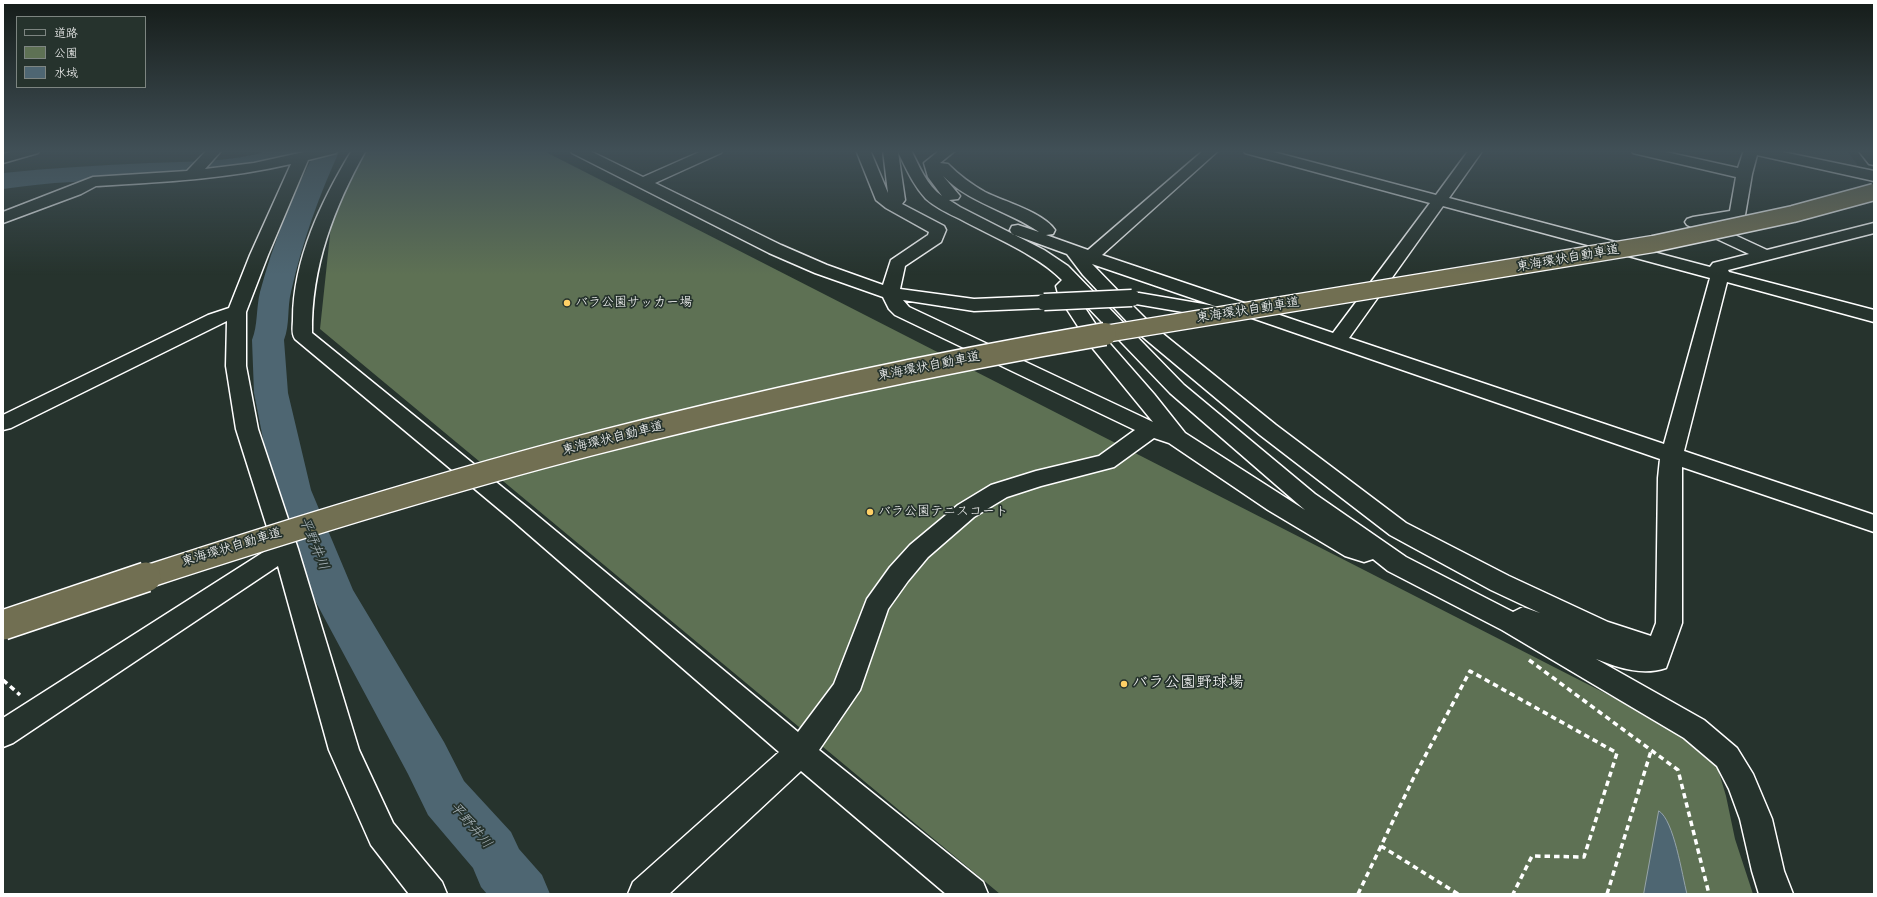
<!DOCTYPE html>
<meta charset="utf-8">
<style>
body{margin:0}
#map{position:relative;width:1877px;height:897px;overflow:hidden;background:#26332d;font-family:Mynerve,"Klee One",sans-serif}
canvas{display:block}
.frame{position:absolute;inset:0;border:4px solid #fff;pointer-events:none}
.legend{position:absolute;left:16px;top:16px;width:130px;height:72px;box-sizing:border-box;background:#26332d;border:1px solid #7d8581;margin:0;padding:5px 7px;list-style:none;font-size:12px;color:#fff}
.legend li{display:flex;align-items:center;gap:8px;height:20px}
.legend b{width:20px;border:1px solid #7d8581}
</style>
<div id="map">
<canvas width="1877" height="897"></canvas>
<div class="frame"></div>
<ul class="legend">
<li><b style="height:5px;background:#26332d"></b>道路</li>
<li><b style="height:11px;background:#5e7154"></b>公園</li>
<li><b style="height:11px;background:#4e6672"></b>水域</li>
</ul>
</div>
<script>
const ctx = document.querySelector('canvas').getContext('2d');
ctx.lineJoin = 'round';
function fill(path, color) { ctx.fillStyle = color; ctx.fill(path, 'evenodd'); }
function strokePath(path, color, width, dash) { ctx.strokeStyle = color; ctx.lineWidth = width; ctx.lineCap = dash ? 'butt' : 'round'; ctx.setLineDash(dash || []); ctx.stroke(path); }
function write(font, color, halo, rows, align = 'center') {
  ctx.font = font + ' Mynerve,"Klee One",sans-serif'; ctx.lineWidth = 3.5; ctx.setLineDash([]); ctx.textBaseline = 'middle'; ctx.strokeStyle = halo; ctx.fillStyle = color; for (const [text, x, y, turn = 0] of rows) {
    ctx.save(); ctx.translate(x, y); ctx.rotate((+turn || 0) * Math.PI / 180); ctx.textAlign = isNaN(turn) ? turn : align; if (halo) ctx.strokeText(text, 0, 0); ctx.fillText(text, 0, 0); ctx.restore();
  }
}
const built = new Path2D(`
 M1765,150H1847L1862,171Z`);
const green = new Path2D(`
 M363,150H542L1687,735L1718,769L1726,796L1735,839L1753,894H1000L320,329L334,197Z`);
const water = new Path2D(`
 M1659,811C1674,820 1682,875 1687,894H1644Z`);
const river = new Path2D(`
 M270,150H306C286,179 113,179 72,182C49,183 26,186 3,189V173C52,168 100,165 149,163C189,161 231,163 270,150Z
 M316,150H340C319,195 302,243 291,292C287,308 290,324 284,340L288,393L311,490L353,590L444,742L464,781L511,832L519,849L542,875L550,894H487L481,887L473,868L428,815L408,774L311,593L273,490L254,393L252,340C258,325 256,308 260,292C273,243 293,194 316,150Z`);
const path = new Path2D(`
 M1529,660L1678,770L1709,894
 M3,680L20,695
 M1358,894L1381,846
 M1458,894L1381,846L1413,779L1470,671L1617,753L1584,857L1532,856L1513,894
 M1607,894L1651,751`);
const minor = new Path2D(`
 M18,150H40L38,153L3,163V154Z
 M207,150H222L205,169L254,163L313,150H338L336,153L308,160L268,255L246,312V366L258,429L298,549L359,750L393,823L442,882L447,894H409L371,845L329,750L278,566L13,743L3,747V718L273,546L236,429L226,366L227,321L11,428L3,430V415L208,315L229,308L250,255L291,164C227,179 162,182 96,186L81,194L3,223V212L93,177L187,171Z
 M352,150H366C334,207 311,267 312,333L528,508L798,732L834,684L867,599L890,567L910,545L958,505L991,485L1036,471L1099,456L1135,430L895,315L889,309L883,297L815,273L769,253L572,153L570,150H588L643,177L704,150H723L721,153L655,183L781,245L827,265L883,285L891,260L928,235L929,232L886,208L876,200L856,150H870L888,193L883,150H911C919,166 927,186 942,196L928,177L924,163L940,150H956L940,163L948,164C959,175 971,184 985,192C1005,202 1043,212 1055,230L1053,234L1046,235L1088,250L1204,150H1219L1102,255L1333,333L1430,203L1245,153L1243,150H1266L1436,195L1469,150H1483L1449,198L1710,267L1713,263L1749,254L1687,225L1685,222L1687,219L1693,217L1730,211L1736,177L1633,153L1631,150H1657L1738,168L1744,150H1773L1874,171V181L1757,155L1752,174L1745,215L1743,218L1711,224L1767,250L1874,223V233L1728,270L1729,272L1874,310V322L1727,282L1684,451L1874,515V532L1682,467V623L1666,668C1642,676 1619,668 1596,659L1704,720L1737,748L1753,774L1772,819L1784,871L1793,894H1759L1752,871L1740,819L1729,789L1717,766L1684,738L1502,630L1388,571L1373,559L1364,562L1345,556L1268,510L1169,443L1154,438L1114,467L1041,486L1007,497L974,517L928,557L908,581L888,609L860,690L819,750L983,882L988,894H946L801,771L669,894H628L633,882L779,752L512,520L295,339C291,333 293,326 293,319C293,259 322,200 352,150ZM898,152C906,168 913,185 926,199C935,207 949,214 960,219C991,236 1038,255 1062,280L1056,286L1059,297L1090,345L1153,422L909,307L903,300L974,311L1044,308L1050,306L1053,302L1050,298L1044,296L974,299L900,289L905,266L941,242L946,230L944,226L902,204L905,200ZM943,176C969,203 1009,211 1039,232L1018,225L1012,226L1010,230L1012,234L1067,254L1083,275L1138,333L1260,435L1390,535L1491,590L1540,613L1523,607L1513,612L1406,557L1315,494L1184,385L1068,266L1044,250L960,207L949,200L958,199L960,196ZM1443,206L1710,278L1664,444L1349,338ZM1092,264L1215,306L1139,293L1126,294L1124,297ZM1077,296L1170,393L1305,510L1185,433L1154,394L1104,337ZM1130,303L1218,318L1225,316L1227,312L1226,309L1660,459L1658,478L1656,623L1651,636L1608,622L1509,576L1406,523L1276,425L1152,325Z
 M1858,150H1873L1874,165L1869,164Z`);
const minorBridge = new Path2D(`
 M1044,302L1132,298`);
const highwayBridgeFar2 = new Path2D(`
 M1099,335L1653,244L1793,214L1874,192`);
const highwayBridgeFar1 = new Path2D(`
 M143,578C290,530 438,484 588,445C759,401 931,364 1105,334`);
const highwayBridge = new Path2D(`
 M3,625L146,577`);
const markers = [
 [567,303,4,"#ffd166"],
 [870,512,4,"#ffd166"],
 [1124,684,4,"#ffd166"]
];
const streetNames = [
 ["東海環状自動車道",1568,259,-10],
 ["東海環状自動車道",1248,311,-9],
 ["東海環状自動車道",929,367,-11],
 ["東海環状自動車道",613,439,-14],
 ["東海環状自動車道",232,548,-17]
];
const poiNames = [
 ["バラ公園サッカー場",575,303],
 ["バラ公園テニスコート",878,512]
];
const waterNames = [
 ["平野井川",313,544,68],
 ["平野井川",470,826,49]
];
const nearPoinames = [
 ["バラ公園野球場",1132,684]
];
fill(built, '#394140');
fill(green, '#5e7154');
fill(water, '#4e6672');
strokePath(water, '#95a3aa', 1);
fill(river, '#4e6672');
strokePath(minor, '#fff', 3);
strokePath(path, '#fff', 3.5, [5.5, 4]);
fill(minor, '#26332d');
strokePath(minorBridge, '#fff', 19, []);
strokePath(highwayBridgeFar2, '#fff', 19, []);
strokePath(highwayBridgeFar1, '#fff', 25, []);
strokePath(highwayBridge, '#fff', 32, []);
strokePath(minorBridge, '#26332d', 16);
strokePath(highwayBridgeFar2, '#716f52', 16);
strokePath(highwayBridgeFar1, '#716f52', 22);
strokePath(highwayBridge, '#716f52', 29);
const sky = ctx.createLinearGradient(0, 0, 0, 275);
sky.addColorStop(0, '#151c19');
sky.addColorStop(0.55, '#415057');
sky.addColorStop(1, '#41505700');
ctx.fillStyle = sky;
ctx.fillRect(0, 0, 1877, 275);
for (const [x, y, r, color] of markers) { const dot = new Path2D(); dot.arc(x, y, r, 0, 2 * Math.PI); ctx.fillStyle = color; ctx.fill(dot); strokePath(dot, '#26332d', 1.5); }
write('13px', '#fff', '#26332d', streetNames);
write('13px', '#fff', '#26332d', poiNames, 'left');
write('italic 14px', '#afbac0', '#26332d', waterNames);
write('16px', '#fff', '#26332d', nearPoinames, 'left');
</script>
